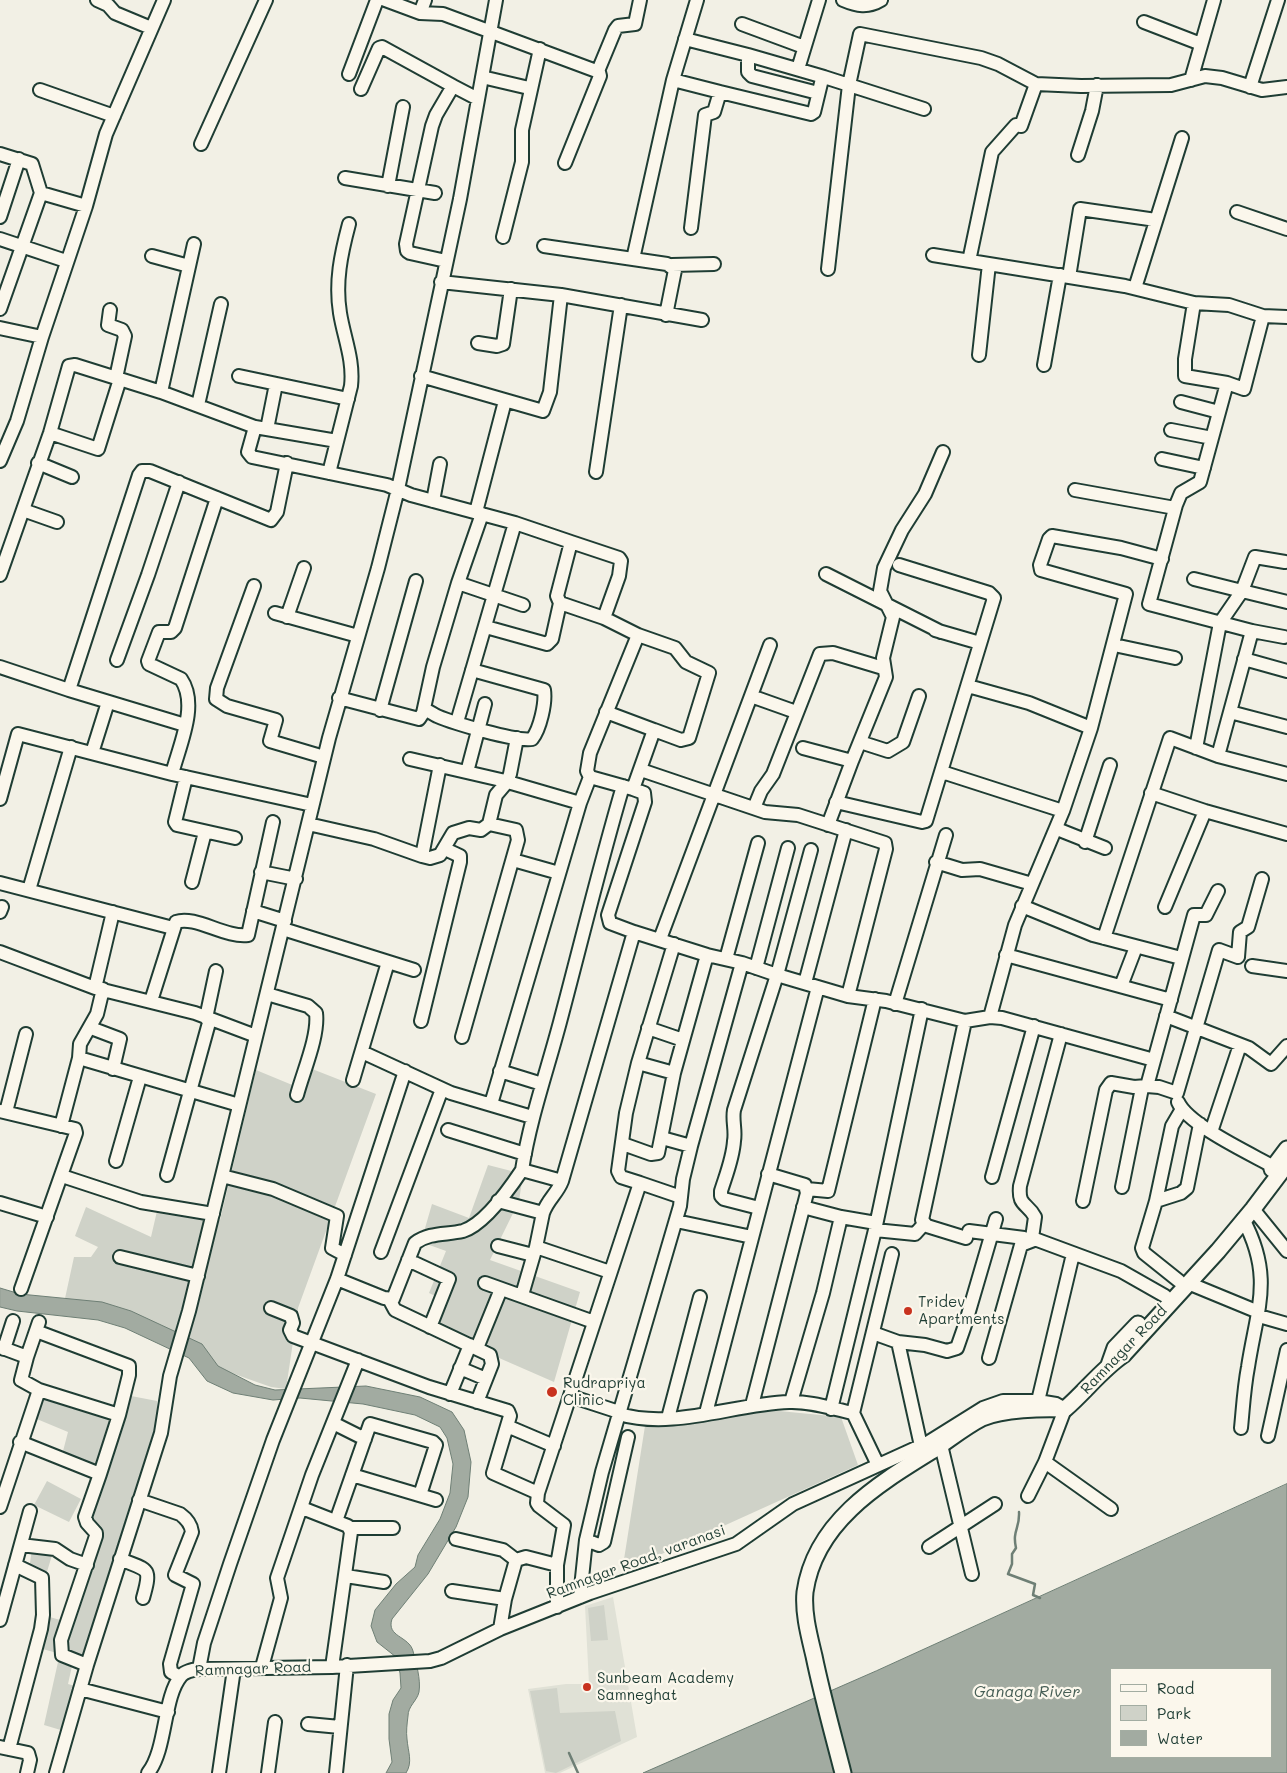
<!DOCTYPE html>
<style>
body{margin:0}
#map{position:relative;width:1287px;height:1773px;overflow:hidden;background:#f2f0e5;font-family:Mali,sans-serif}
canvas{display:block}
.legend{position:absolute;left:1110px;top:1668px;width:162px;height:90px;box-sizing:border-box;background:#fbf7ec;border:1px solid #a3ada2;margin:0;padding:6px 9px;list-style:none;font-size:15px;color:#1f3d34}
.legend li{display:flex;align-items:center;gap:10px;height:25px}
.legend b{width:25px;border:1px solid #a3ada2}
</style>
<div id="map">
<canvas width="1287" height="1773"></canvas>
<ul class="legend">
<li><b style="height:6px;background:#fbf7ec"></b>Road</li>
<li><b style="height:14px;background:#cfd2c8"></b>Park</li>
<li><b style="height:14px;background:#a2aba1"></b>Water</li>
</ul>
</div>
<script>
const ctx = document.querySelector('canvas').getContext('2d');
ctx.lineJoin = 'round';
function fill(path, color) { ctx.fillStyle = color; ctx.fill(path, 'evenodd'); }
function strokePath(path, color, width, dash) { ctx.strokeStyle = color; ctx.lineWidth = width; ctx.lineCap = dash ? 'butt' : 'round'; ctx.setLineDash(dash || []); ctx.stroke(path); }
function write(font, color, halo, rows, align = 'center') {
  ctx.font = font + ' Mali,sans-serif'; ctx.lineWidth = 4.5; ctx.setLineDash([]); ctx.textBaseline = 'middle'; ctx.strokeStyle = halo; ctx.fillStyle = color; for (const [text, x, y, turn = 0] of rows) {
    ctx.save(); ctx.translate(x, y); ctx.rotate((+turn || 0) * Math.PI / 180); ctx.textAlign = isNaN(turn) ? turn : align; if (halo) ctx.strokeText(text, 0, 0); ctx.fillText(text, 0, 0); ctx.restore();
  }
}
const built = new Path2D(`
 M613,1597L637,1737L560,1773H545L528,1689L566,1684H589L585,1606Z`);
const green = new Path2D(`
 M307,1067L376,1094L298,1308L286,1389L271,1387L206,1364L193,1347L64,1303L74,1257H91L98,1247L75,1236L86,1207L151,1237L157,1211L220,1220L256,1070L302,1089Z
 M488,1165L523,1174L519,1201L490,1260L580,1292L554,1382L435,1330L448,1302L429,1293L446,1251L421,1242L432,1204L469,1218Z
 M126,1395L157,1401V1430L87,1659L65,1653L101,1530L91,1520Z
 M37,1396L61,1401L72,1409L104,1408L113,1418L99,1469L62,1455L68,1432L32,1417Z
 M769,1410L841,1417L858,1465L622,1572L645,1426Z
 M47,1481L81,1499L69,1522L34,1505Z
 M32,1549L53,1552L46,1575L19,1565L20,1560L30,1563Z
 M604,1605L608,1640L591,1641L588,1608Z
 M46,1616L64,1621L57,1653L39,1648Z
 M58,1662L72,1666L68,1684L75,1686L64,1731L44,1725Z
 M557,1688L560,1713L615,1711L621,1741L556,1773L546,1771L530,1691Z`);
const water = new Path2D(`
 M0,1288L20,1294L102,1302L131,1311L202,1344L218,1366L255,1385L275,1390L366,1386L420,1397L452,1412L464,1430L471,1462L468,1497L456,1527L428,1574L392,1619C386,1637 409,1636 413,1651C416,1663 421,1679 419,1692C417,1701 408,1706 408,1716C407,1724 406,1732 407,1739C408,1752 413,1762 406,1773H386L392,1762L389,1739V1714L393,1700L401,1688L400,1673L396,1657L377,1642L371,1626L375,1610L396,1584L415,1567L418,1555L440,1519L450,1493L453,1464L447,1438L440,1427L415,1415L363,1404L300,1398L273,1400L233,1393L207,1381L189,1358L125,1328L98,1320L17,1311L0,1307Z
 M1287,1484V1773H643L876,1671ZM1111,1669H1271V1757H1111Z`);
const stream = new Path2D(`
 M1019,1512C1020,1529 1012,1530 1016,1548L1012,1554V1564L1008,1574L1035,1584L1033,1595L1040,1598
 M569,1753L578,1773`);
const minor = new Path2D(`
 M97,0L108,5L115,13L151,28
 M385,0L420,13L443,14L599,72L600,76L565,163
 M697,0L673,80L720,92
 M843,0C857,6 868,8 881,0
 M420,13L425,0
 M1144,22L1201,44
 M742,24L804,47
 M685,39L748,55V72L752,76L818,93
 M748,55L824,77
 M798,69L819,0
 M598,71L615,30L618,26L635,24L640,0
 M349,74L377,0
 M482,77L529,88
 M1191,80L1214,0
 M1250,87L1278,0
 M361,89L379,48L382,47L453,86
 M40,90L114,116
 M924,109L849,85L860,34L981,58L998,64L1036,84L1081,86L1171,85L1205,76L1222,78L1262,90L1287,87
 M201,144L266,0
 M0,154L32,164L41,193L86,206
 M1078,155L1092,111L1097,85
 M345,178L435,193
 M388,186L403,107
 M1237,212L1287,229
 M0,217L19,159
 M691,228L705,115L714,112L720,92L811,114L814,112L822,79L824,77L849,85L828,269
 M503,237L522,162V130L540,49
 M0,239L66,261
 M544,246L633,259L673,80
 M933,255L1125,286L1194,303L1229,305L1263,316L1287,317
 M152,256L189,266
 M633,259L667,264L675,270L666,315
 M446,261L410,253L407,251L406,244L432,126L436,115L453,86L478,99
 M969,261L992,152L1016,125L1021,126L1036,84
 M672,265L714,264
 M1069,277L1080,209L1156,220
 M441,282L561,295L702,320
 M1135,288L1182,138
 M1194,303L1185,359V376L1227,383
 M0,309L41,193
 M110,310L108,325L122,330L125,336L116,378
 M1263,316L1244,389L1227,383L1200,482L1181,493L1176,505L1149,604L1252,631L1284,637
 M0,328L42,337L86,206L106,134L164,0
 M478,343L497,346L503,344L511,289
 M979,355L989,264
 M1044,365L1060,275
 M239,376L348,399
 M421,376L543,411L550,392L561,295
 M161,392L194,244
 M1181,402L1219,412
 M198,405L221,304
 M255,427L337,441
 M267,429L276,384
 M1171,430L1212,438
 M50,433L98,449L120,379
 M1162,459L1204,468
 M0,461L17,421L42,337
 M38,463L72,477
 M596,472L621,305
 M329,473L351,386C354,360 344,338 340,313C335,282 341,254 349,224
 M1075,490L1175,508
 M433,501L440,464
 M23,510L57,522
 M476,512L505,401
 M482,514L458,583L523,605
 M571,542L619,558L621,561L619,576L604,618
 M826,574L941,632
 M0,575L50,433L69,366L75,365L161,392L255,427L248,452L252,457L387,485L411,495L515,523L571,542L557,596L560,603L604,618L638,635L590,753L587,771L590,777
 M1194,579L1242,591L1255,557L1285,562
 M254,586L217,688L216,699L227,706L276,720L270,741L324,757
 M275,613L358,636
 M287,617L304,568
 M486,627L547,644L552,639L560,603
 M935,630L980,643
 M638,635L675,648L686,662L709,673L689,738L681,740L654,730
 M1114,645L1175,658
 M1244,659L1287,671
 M117,660L148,575L179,482
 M0,667L69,690L139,475L142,471H150L271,520L277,512L287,463
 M968,686L1029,703L1091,728L1063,811
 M69,690L185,725
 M751,696L796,712
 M339,698L419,719L423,713L433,667L458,583
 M424,709C429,711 433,714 437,716C453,723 517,742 532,739C540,729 546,703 544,690L472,670
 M380,710L416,581
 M1230,712L1287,727
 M457,722L515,523
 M1091,728L1126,594L1041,570L1040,565L1049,539L1052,536L1121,548L1162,559
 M860,742L888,751L903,742L919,696
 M803,748L852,761L828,825
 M1196,748L1220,623L1242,591L1287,602
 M92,753L108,702
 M1218,756L1252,631
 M410,759L501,780L580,803L590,777L633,789L654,730L606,712
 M852,761L886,677L883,658L893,617L880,591L884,568L902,530L925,494L943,452
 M641,770L765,812L798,815L885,843L886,849L848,996
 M467,772L485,704
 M942,772L1063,811L1015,925L990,1017
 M172,774C179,746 199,705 181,679L149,664L148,661L159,632H171L175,628L217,498
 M186,777L175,822L177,825L235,838
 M633,789L644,793L645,802L608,915L610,923L634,932
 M1151,793L1205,811L1287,834
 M0,799L18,734L172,774L312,805
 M836,802L922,822L926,821L994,598L989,593L899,565
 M754,808L761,791L773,774L820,654L833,653L883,668
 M308,824L374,839L422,856L430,858L440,855L453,833L469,828L481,830L489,824L496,795L507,782L510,774L517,738
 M1057,829L1105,848
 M1085,842L1110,765
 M422,856L440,765
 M513,860L559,873
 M936,862L962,870L980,869L1032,884
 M261,872L296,879
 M192,882L205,832
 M0,883L173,928
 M29,890L71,747
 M1022,906L1093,935L1181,958
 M1165,907L1205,811
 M253,911L285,921
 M0,912L2,907
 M283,929L414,970
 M1104,938L1170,738L1218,756L1287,774
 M660,939L770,645
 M0,952L95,988L195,1013L256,1036
 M1006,955L1171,1000
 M726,959L758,843
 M1252,966L1287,971
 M756,968L788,848
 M805,983L846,830
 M1121,986L1136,947
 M95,988L113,912
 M267,994L308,1006L316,1013C319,1036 303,1072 297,1095
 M151,1001L176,922C195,915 225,938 248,935L273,822
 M895,1004L946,835
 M1166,1016L1249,1048L1271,1064L1287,1046
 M206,1018L216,971
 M421,1021L460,862V856L445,849
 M965,1021L922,1220L927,1226L966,1238
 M91,1028L120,1039L113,1069
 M648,1028L683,1040
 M1061,1034L1020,1186C1018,1207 1027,1202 1035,1217L1032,1238L1121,1271L1165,1296
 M462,1037L518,840L516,830L489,824
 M362,1052L451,1093L532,1117
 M79,1058L239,1105
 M638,1063L674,944
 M500,1071L542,1084
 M353,1080L388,962
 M1147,1086L1159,1087L1177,1093L1219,950L1238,957L1240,932L1248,927L1262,879
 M1178,1102C1188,1125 1251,1154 1274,1167
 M491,1104L580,803
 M0,1111L75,1129L76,1133L21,1289
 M6,1112L26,1034
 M61,1126L79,1058L80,1044L97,1014L103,989
 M448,1130L525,1154
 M1211,1132L1240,1045
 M662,1138L691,1146
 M623,1144L651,1154L658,1153L674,1073
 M116,1161L140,1077
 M167,1175L210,1019
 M62,1176L141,1202L213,1214
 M222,1176L273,1189L337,1216L332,1248L345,1255
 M992,1177L1034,1026
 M562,1181L522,1170C530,1119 547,1071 560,1022C581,943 600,864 623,786
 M640,1183L681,1197
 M1122,1187L1142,1088
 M807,1189L828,1191L875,999
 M498,1201L543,1213L536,1247
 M1083,1201L1106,1090L1111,1083L1134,1087L1147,1086L1194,915H1206L1218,891
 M1156,1201L1181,1193L1187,1188L1200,1124
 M0,1203L47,1217
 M803,1207L841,1217
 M759,1208L724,1199L721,1196V1191C726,1175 733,1158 734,1141C736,1130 732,1121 734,1110L777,975L811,850
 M1253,1209L1287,1251
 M543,1213C548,1199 557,1194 562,1181L634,932L707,955
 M676,1221L752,1237
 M875,1230L915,1234L924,1224
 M969,1231L1024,1238
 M498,1246L533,1255
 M381,1252L442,1089
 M120,1257L198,1276
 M408,1260L449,1279L430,1327
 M337,1279L384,1298L393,1299L415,1243C430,1232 446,1235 463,1231C485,1224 510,1188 522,1170
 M1179,1281L1144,1253L1142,1248L1156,1201L1172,1126L1182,1109
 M485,1283L594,1322
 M1188,1283L1256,1311L1259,1316L1287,1324
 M522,1295L536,1247L610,1272
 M389,1299L395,1310L490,1355L492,1364L477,1402
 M271,1308L291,1316L293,1323L290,1330L293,1336L429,1387L508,1411L510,1416L507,1426L554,1446
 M36,1331L129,1366V1375L119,1415
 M873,1333L898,1342L921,1446
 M898,1342L925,1345L947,1351L957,1348L965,1325L996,1219
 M0,1347L27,1357L21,1380L39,1390L0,1507
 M477,1348L501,1289
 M4,1349L13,1321
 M27,1357L39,1322
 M989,1358L1021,1245L1034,1240
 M460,1368L486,1379
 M39,1390L119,1415L100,1474
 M450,1394L470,1345
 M570,1396L619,1412
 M1038,1401L1073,1254
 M791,1402L823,1293L841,1217L876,1223
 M752,1405L807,1193L805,1185L768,1174
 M831,1409L875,1230L922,1009
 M706,1413L818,987
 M619,1414C674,1430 733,1404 789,1402C811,1401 833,1409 853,1413
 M668,1418L700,1297
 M333,1423L365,1439
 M507,1426L493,1473L538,1493
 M1241,1428C1243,1408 1244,1388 1248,1367C1257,1308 1274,1277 1243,1219
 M1268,1436L1287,1350
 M20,1442L100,1474L85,1517L87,1523L96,1533V1536L61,1640L62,1655L87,1665
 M941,1445L972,1574
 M1045,1462L1111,1509
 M878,1465L853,1413L892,1254
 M352,1475L436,1500
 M139,1500L180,1514C187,1519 191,1524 192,1532L175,1575L193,1584L170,1664L171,1672L180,1677
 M302,1508L348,1526L351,1532L332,1667
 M336,1521L370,1424L433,1442L436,1445L420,1495
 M350,1528H393
 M456,1539L503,1550L516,1560
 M586,1540L599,1545L604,1542L628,1437
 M21,1545L55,1549L70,1559L87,1565
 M929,1547L995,1504
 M120,1559C148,1571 152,1566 143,1598
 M346,1576L384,1582
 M452,1591L505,1599
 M580,1597L586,1540L602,1472L680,1206L683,1179L691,1146L742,963
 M557,1607V1565L564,1525L539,1506L537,1503L538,1493L640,1183L621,1177L618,1171L626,1113L638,1063L674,1073L707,955L742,963L777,975L848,996L886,1001L965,1021L990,1017L1002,1018L1154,1060
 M0,1620L30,1511
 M500,1629L505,1599L516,1560L526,1557L557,1565
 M262,1667L281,1598L277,1578L312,1475L358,1360
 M199,1669L204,1643L230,1564L273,1440L337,1279L405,1071
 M80,1689L168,1712
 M308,1724L340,1727
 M0,1747L28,1753L30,1760L27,1773
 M9,1749L41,1629L43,1615L42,1578L15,1565
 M56,1773L87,1665L161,1433L170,1376L189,1311L329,738L378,568L398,489L460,199L496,0
 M148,1773C167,1749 163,1697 181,1676C185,1671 192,1670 199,1669L332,1667L430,1661L441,1658L500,1629L590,1593L736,1544L793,1504L927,1443L983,1408L1003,1401H1038L1056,1404L1065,1409L1045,1462L1028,1496
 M219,1773L234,1669
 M268,1773L275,1722
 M336,1773L347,1665`);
const major = new Path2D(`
 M1272,1169L1287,1149
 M1109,1365L1115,1348L1138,1324
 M843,1773C833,1734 822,1695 814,1656C809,1635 803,1613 805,1592C815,1521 880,1483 935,1449C950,1439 966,1426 982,1418C1003,1409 1042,1408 1065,1409C1085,1392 1101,1370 1123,1355L1218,1251L1253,1209L1287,1164`);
const markers = [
 [908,1311,5,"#c8321e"],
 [552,1392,6,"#c8321e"],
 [587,1687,5,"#c8321e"]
];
const poiNames = [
 ["Tridev",918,1302],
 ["Apartments",918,1319],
 ["Rudrapriya",563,1383],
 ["Clinic",563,1400],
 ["Sunbeam Academy",597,1678],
 ["Samneghat",597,1695]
];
const streetNames = [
 ["Ramnagar Road",1124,1350,-46],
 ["Ramnagar Road, varanasi",636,1562,-20],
 ["Ramnagar Road",253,1669,-2]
];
const waterNames = [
 ["Ganaga River",1027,1692]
];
fill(built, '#e0e1d6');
fill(green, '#cfd2c8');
fill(water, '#a2aba1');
strokePath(water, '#6e7f75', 1);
strokePath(stream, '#6e7f75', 2.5);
strokePath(minor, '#1f3d34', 16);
strokePath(major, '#1f3d34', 19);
strokePath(minor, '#fbf7ec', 12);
strokePath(major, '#fbf7ec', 15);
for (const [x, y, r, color] of markers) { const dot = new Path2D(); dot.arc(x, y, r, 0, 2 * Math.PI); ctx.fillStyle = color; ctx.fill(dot); strokePath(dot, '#fbf7ec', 2); }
write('15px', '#1f3d34', '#fbf7ec', poiNames, 'left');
write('15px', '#1f3d34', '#fbf7ec', streetNames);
write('italic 16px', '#465e55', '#fbf7ec', waterNames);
</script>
